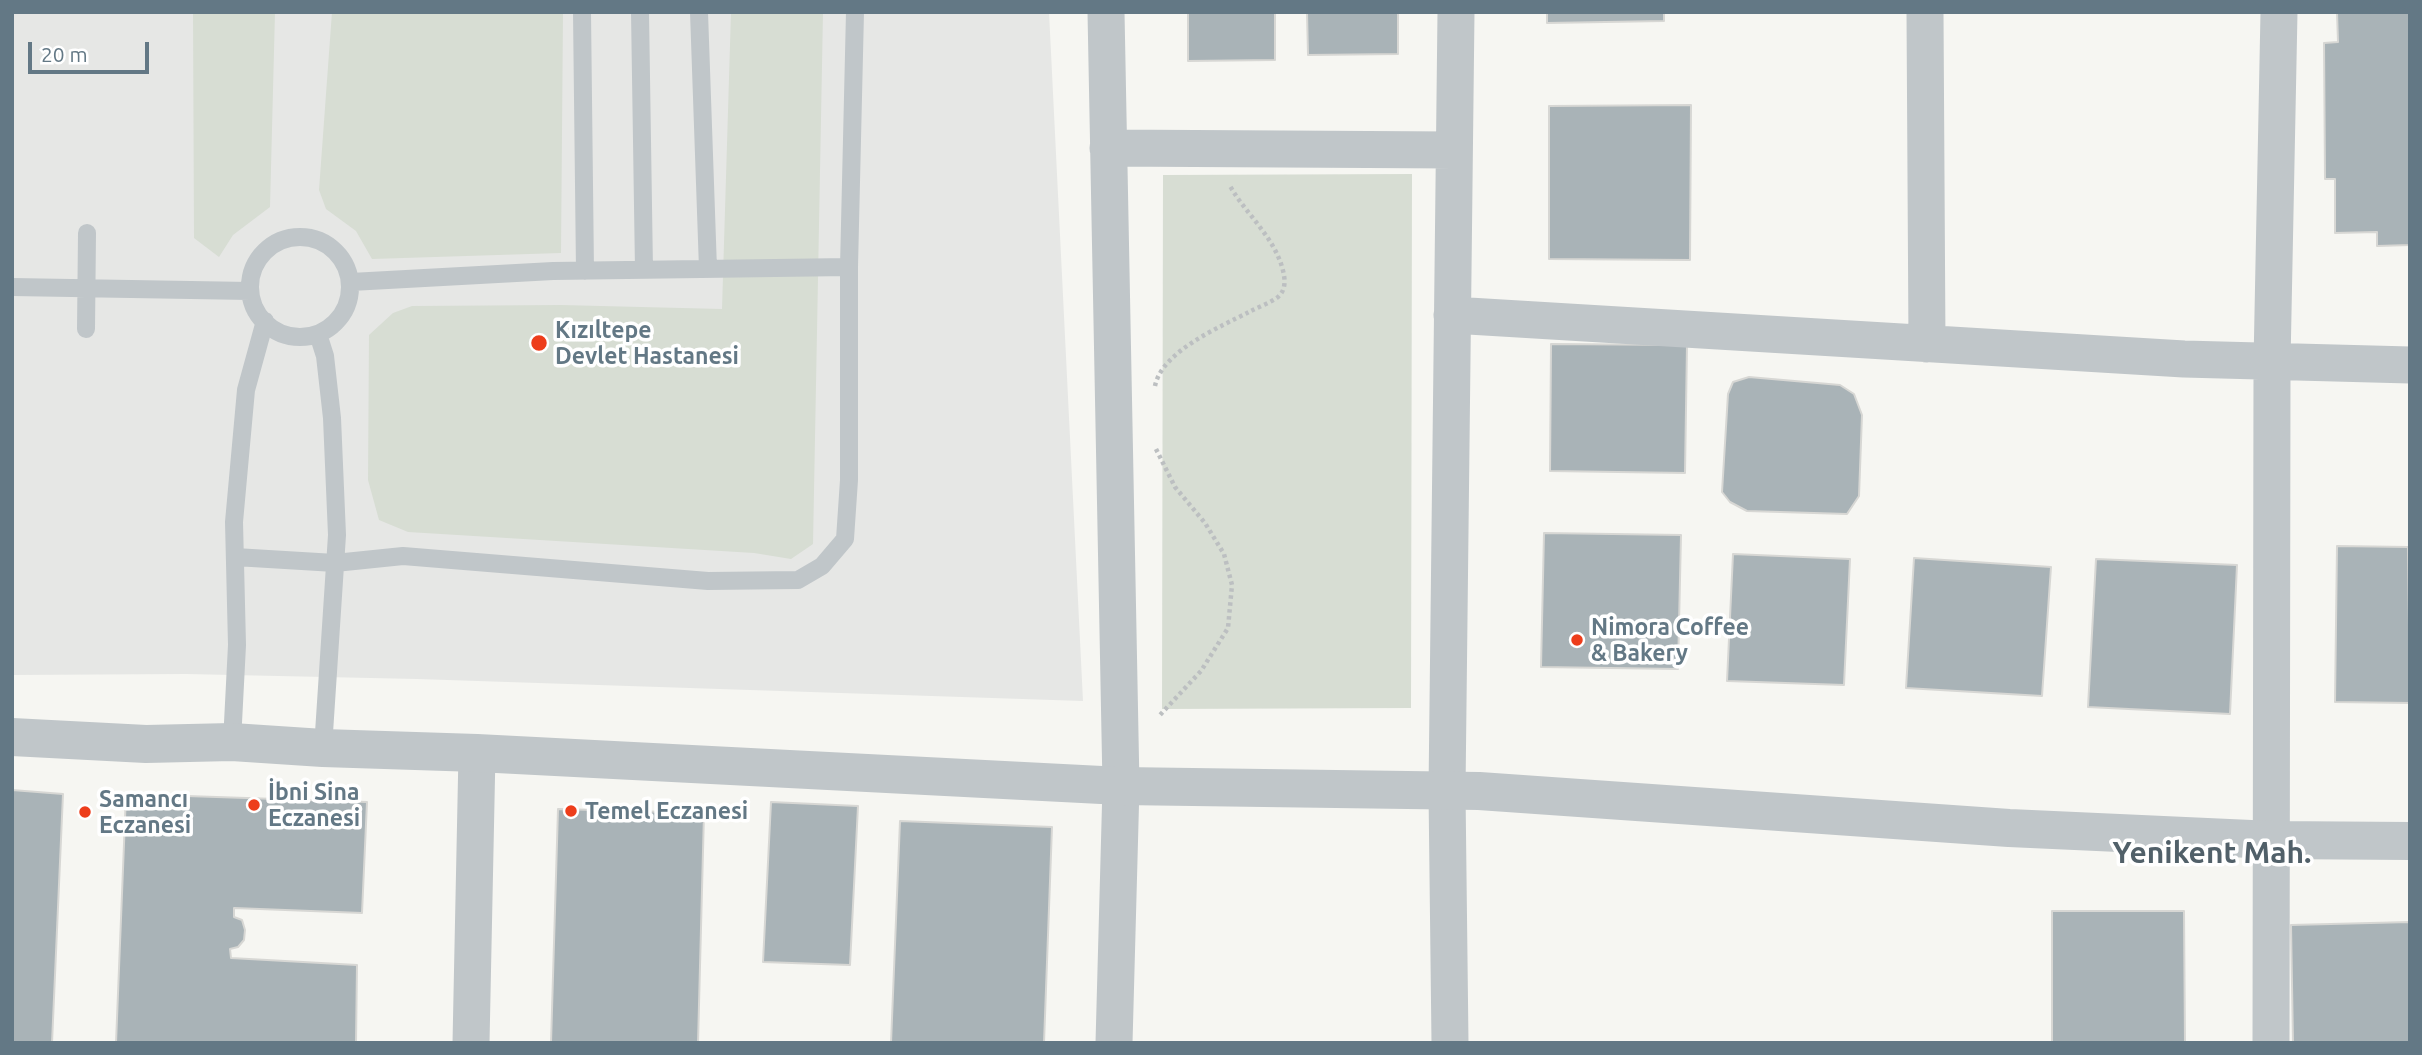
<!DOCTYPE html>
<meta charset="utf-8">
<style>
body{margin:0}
#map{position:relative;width:2422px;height:1055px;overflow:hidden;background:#f6f6f2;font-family:Ubuntu,sans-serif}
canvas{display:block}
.frame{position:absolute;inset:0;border:14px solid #637885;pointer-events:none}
.scale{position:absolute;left:28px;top:42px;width:121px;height:32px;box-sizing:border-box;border:4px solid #637885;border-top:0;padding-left:9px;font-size:21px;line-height:24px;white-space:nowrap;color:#637885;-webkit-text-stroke:5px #fff;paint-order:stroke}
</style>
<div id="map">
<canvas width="2422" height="1055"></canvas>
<div class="frame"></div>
<div class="scale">20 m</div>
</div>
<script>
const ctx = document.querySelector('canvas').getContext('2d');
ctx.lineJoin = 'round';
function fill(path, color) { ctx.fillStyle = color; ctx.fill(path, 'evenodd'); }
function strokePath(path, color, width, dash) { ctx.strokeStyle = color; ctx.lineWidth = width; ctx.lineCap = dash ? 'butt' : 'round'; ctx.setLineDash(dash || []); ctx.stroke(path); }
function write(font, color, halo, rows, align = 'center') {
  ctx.font = font + ' Ubuntu,sans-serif'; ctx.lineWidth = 7; ctx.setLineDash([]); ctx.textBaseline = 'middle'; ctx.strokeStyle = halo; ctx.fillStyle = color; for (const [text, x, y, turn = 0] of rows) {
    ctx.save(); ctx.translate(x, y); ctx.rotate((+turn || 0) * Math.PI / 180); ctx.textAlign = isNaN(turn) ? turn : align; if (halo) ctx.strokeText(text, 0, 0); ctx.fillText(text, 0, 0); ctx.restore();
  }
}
const built = new Path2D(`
 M12,12H1049L1083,701L417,679L186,674L12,675Z`);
const green = new Path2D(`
 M193,12H275L270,207L233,235L219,257L194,238Z
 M332,12H563L561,253L372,259L356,231L326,209L319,190Z
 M731,12H823L813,544L791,559L754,553L408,532L379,520L368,480L369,335L393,313L412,306L561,305L722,309Z
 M1412,174L1411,708L1162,709L1163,175Z`);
const building = new Path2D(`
 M1188,12H1275V60L1188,61Z
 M1307,12H1398V54L1308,55Z
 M1547,12H1664V21L1547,23Z
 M2337,12H2410V245L2377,246V232L2335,233V179H2325L2324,43L2338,42Z
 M1691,105L1690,260L1549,259V106Z
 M1551,344L1687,345L1685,473L1550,471Z
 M1749,377L1840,385L1854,394L1862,415L1859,496L1847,514L1747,511L1730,502L1722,492L1728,394L1733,382Z
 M1544,533L1681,535L1678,669L1541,667Z
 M2337,546L2408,547L2410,703L2335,702Z
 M1733,554L1850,559L1844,685L1727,681Z
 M1914,558L2051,567L2042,696L1906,688Z
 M2096,559L2237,565L2230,714L2088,707Z
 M12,790L63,794L52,1043H12Z
 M126,794L367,802L362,913L234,908V917L242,920L245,930L244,940L238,947L230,949L231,958L357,965L356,1043H116Z
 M771,802L858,806L850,965L763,962Z
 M558,809L704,813L698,1043H551Z
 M900,821L1052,827L1044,1043H891Z
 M2052,911H2184L2185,1043H2052Z
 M2410,922V1043H2293L2291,925Z`);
const path = new Path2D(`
 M1155,386C1162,351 1220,327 1249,312C1258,307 1270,303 1278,297C1287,289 1285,277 1282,267C1273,236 1246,214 1230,186
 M1156,449L1175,487L1205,523L1224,554L1232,585L1228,628L1201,671L1159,716`);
const service = new Path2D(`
 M582,12L585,271
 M640,12L644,270
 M699,12L708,269
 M250 287a50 50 0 1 1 100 0a50 50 0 1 1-100 0Z
 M351,282L553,271L849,267
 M12,287L250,291
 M86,329L87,233
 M318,334L325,356L332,418L337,535L323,748
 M235,557L335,563L403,556L708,581L798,580L822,566L845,539L849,480V267L855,12
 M232,742L237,645L234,522L246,390L265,321`);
const minor = new Path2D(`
 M1106,12L1121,786L1114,1043
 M1925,12L1927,344
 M1108,148L1454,150
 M1452,315L2184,359L2410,365
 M471,1043L477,753
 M1450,1043L1447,791L1456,12
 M2271,1043L2272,363L2279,12`);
const tertiary = new Path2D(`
 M12,737L146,744L232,742L323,748L477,753L1121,786L1479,791L2009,828L2273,840L2410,841`);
const markers = [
 [539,343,9,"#ed3d1b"],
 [1577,640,7,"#ed3d1b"],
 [254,805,7,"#ed3d1b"],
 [571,811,7,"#ed3d1b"],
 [85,812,7,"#ed3d1b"]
];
const poiNames = [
 ["Kızıltepe",555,330],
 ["Devlet Hastanesi",555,356],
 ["Nimora Coffee",1591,627],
 ["& Bakery",1591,653],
 ["İbni Sina",268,792],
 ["Eczanesi",268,818],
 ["Samancı",99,799],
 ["Eczanesi",99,825],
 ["Temel Eczanesi",585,811]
];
const districtNames = [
 ["Yenikent Mah.",2212,853]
];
fill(built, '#e6e7e5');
fill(green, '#d7ddd3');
fill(building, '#a9b3b7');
strokePath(building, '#d7d7d4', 2);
strokePath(path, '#bcbfc1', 4.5, [3.5, 3.5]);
strokePath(service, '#c0c6c9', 18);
strokePath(minor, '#c0c6c9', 37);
strokePath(tertiary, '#c0c6c9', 38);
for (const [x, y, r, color] of markers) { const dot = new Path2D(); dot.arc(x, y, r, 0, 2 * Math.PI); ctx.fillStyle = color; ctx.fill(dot); strokePath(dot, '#fff', 2.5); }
write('bold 23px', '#637885', '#fff', poiNames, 'left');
write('bold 30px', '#516069', '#fff', districtNames);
</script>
